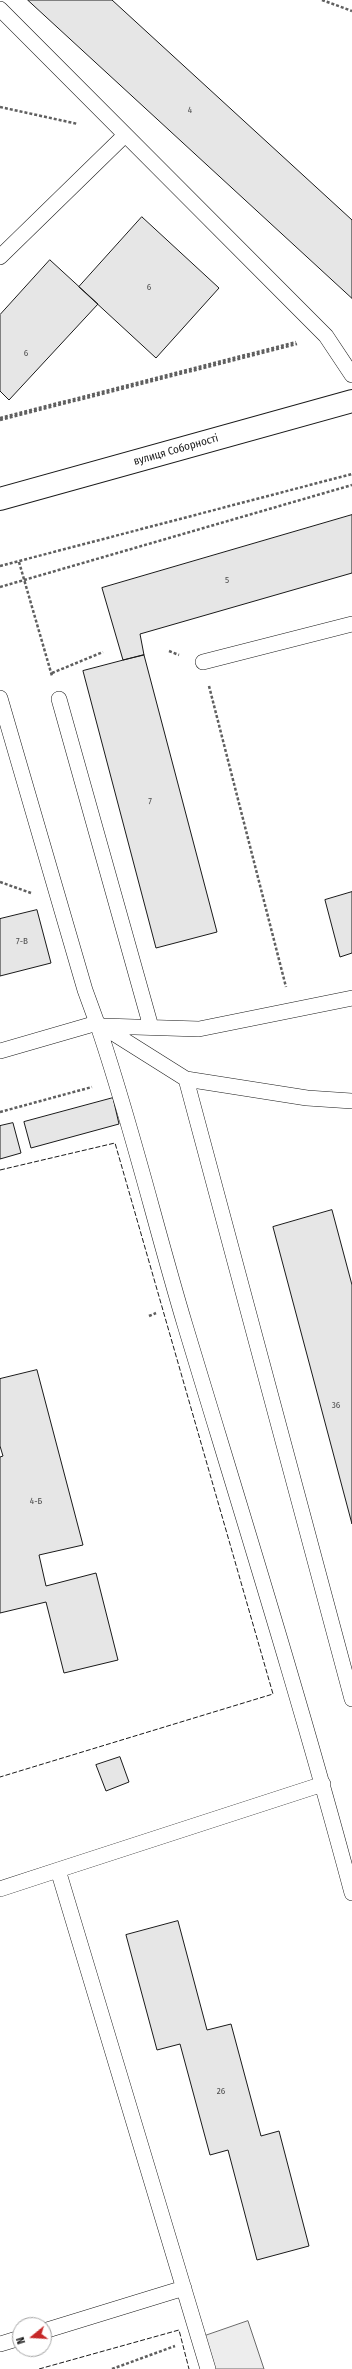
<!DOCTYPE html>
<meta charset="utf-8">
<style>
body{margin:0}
#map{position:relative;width:352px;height:2369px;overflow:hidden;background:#fff;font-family:"Fira Sans Condensed",sans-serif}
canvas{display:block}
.north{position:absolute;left:12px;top:2317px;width:40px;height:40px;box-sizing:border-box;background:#fff;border:1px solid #a3a3a3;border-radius:50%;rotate:252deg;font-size:11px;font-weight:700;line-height:16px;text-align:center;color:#1a1a1a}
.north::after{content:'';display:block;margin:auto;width:14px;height:18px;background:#c62828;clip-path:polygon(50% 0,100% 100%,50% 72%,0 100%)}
</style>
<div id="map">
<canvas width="352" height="2369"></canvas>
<div class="north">N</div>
</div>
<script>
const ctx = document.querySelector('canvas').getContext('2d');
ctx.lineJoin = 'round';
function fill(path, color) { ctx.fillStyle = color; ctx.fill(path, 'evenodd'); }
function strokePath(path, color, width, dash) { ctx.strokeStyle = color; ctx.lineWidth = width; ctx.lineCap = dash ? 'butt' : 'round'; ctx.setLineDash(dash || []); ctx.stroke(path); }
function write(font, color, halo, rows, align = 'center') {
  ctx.font = font + ' "Fira Sans Condensed",sans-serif'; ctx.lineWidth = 3; ctx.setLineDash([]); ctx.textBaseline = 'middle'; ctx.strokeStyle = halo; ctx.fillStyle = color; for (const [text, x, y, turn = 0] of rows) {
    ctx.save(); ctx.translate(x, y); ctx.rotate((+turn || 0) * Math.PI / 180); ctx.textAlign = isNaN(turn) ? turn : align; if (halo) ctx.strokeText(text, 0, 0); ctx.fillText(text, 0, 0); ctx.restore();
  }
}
const parking = new Path2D(`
 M248,2321L264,2369H208L199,2338Z`);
const building = new Path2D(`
 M28,0H112L352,220V298Z
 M142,217L219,288L156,358L79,287Z
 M50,260L98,304L9,400L0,391V315Z
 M352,515V573L140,634L144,655L123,660L102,588Z
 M144,655L217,932L156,948L83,671Z
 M352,892V953L340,957L325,900Z
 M37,910L51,963L0,976V919Z
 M113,1098L119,1124L31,1148L24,1122Z
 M13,1123L21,1153L0,1159V1126Z
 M332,1210L352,1285V1524L273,1227Z
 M37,1370L83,1545L39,1555L46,1586L96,1573L118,1660L64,1673L46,1602L0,1613V1457L3,1456L0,1446V1379Z
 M120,1757L129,1782L106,1791L96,1765Z
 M178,1921L207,2030L231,2024L261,2136L279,2131L309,2246L257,2260L228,2150L210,2155L180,2044L157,2050L126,1935Z`);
const path = new Path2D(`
 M322,0L352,11
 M0,107L78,124
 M0,418L296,342
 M0,420L297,344
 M19,562L52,676
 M0,566L352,474
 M0,587L352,485
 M169,651L179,655
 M52,673L103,652
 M209,686L286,987
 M0,882L31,893
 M0,1112L92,1087
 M149,1316L156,1313
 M112,2369L175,2346`);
const lane = new Path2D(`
 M0,9L326,336L352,375
 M0,257L125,135
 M203,662L352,624
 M0,698L85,990L97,1023L186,1079L307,1098L352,1101
 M59,699L151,1027
 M103,1026L199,1029L352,998
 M0,1051L97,1023C131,1122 155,1225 185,1325C242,1514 301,1702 352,1893
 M186,1079L352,1699
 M0,1889L58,1870
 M44,2331L184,2288
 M0,2344L20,2338
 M208,2369L58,1870L323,1784`);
const secondary = new Path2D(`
 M0,499L352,401`);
const fence = new Path2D(`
 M0,1170L115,1143L273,1694L0,1777
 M39,2369L179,2330L189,2369`);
const numberNames = [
 ["4",190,110],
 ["6",149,287],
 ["6",26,353],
 ["5",227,580],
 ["7",150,801],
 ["7-В",22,941],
 ["36",336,1405],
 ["4-Б",36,1501],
 ["26",221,2091]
];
const streetNames = [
 ["вулиця Соборності",176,450,-16]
];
fill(parking, '#ededed');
strokePath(parking, '#6a6a6a', 1);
fill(building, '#e6e6e6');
strokePath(building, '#1a1a1a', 1);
strokePath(lane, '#1a1a1a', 16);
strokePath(secondary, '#1a1a1a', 24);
strokePath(path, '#5f5f5f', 2.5, [3, 2]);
strokePath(lane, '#fff', 15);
strokePath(secondary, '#fff', 22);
strokePath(fence, '#1a1a1a', 1, [5, 2]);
write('9px', '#4d4d4d', null, numberNames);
write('11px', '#1a1a1a', '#fff', streetNames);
</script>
